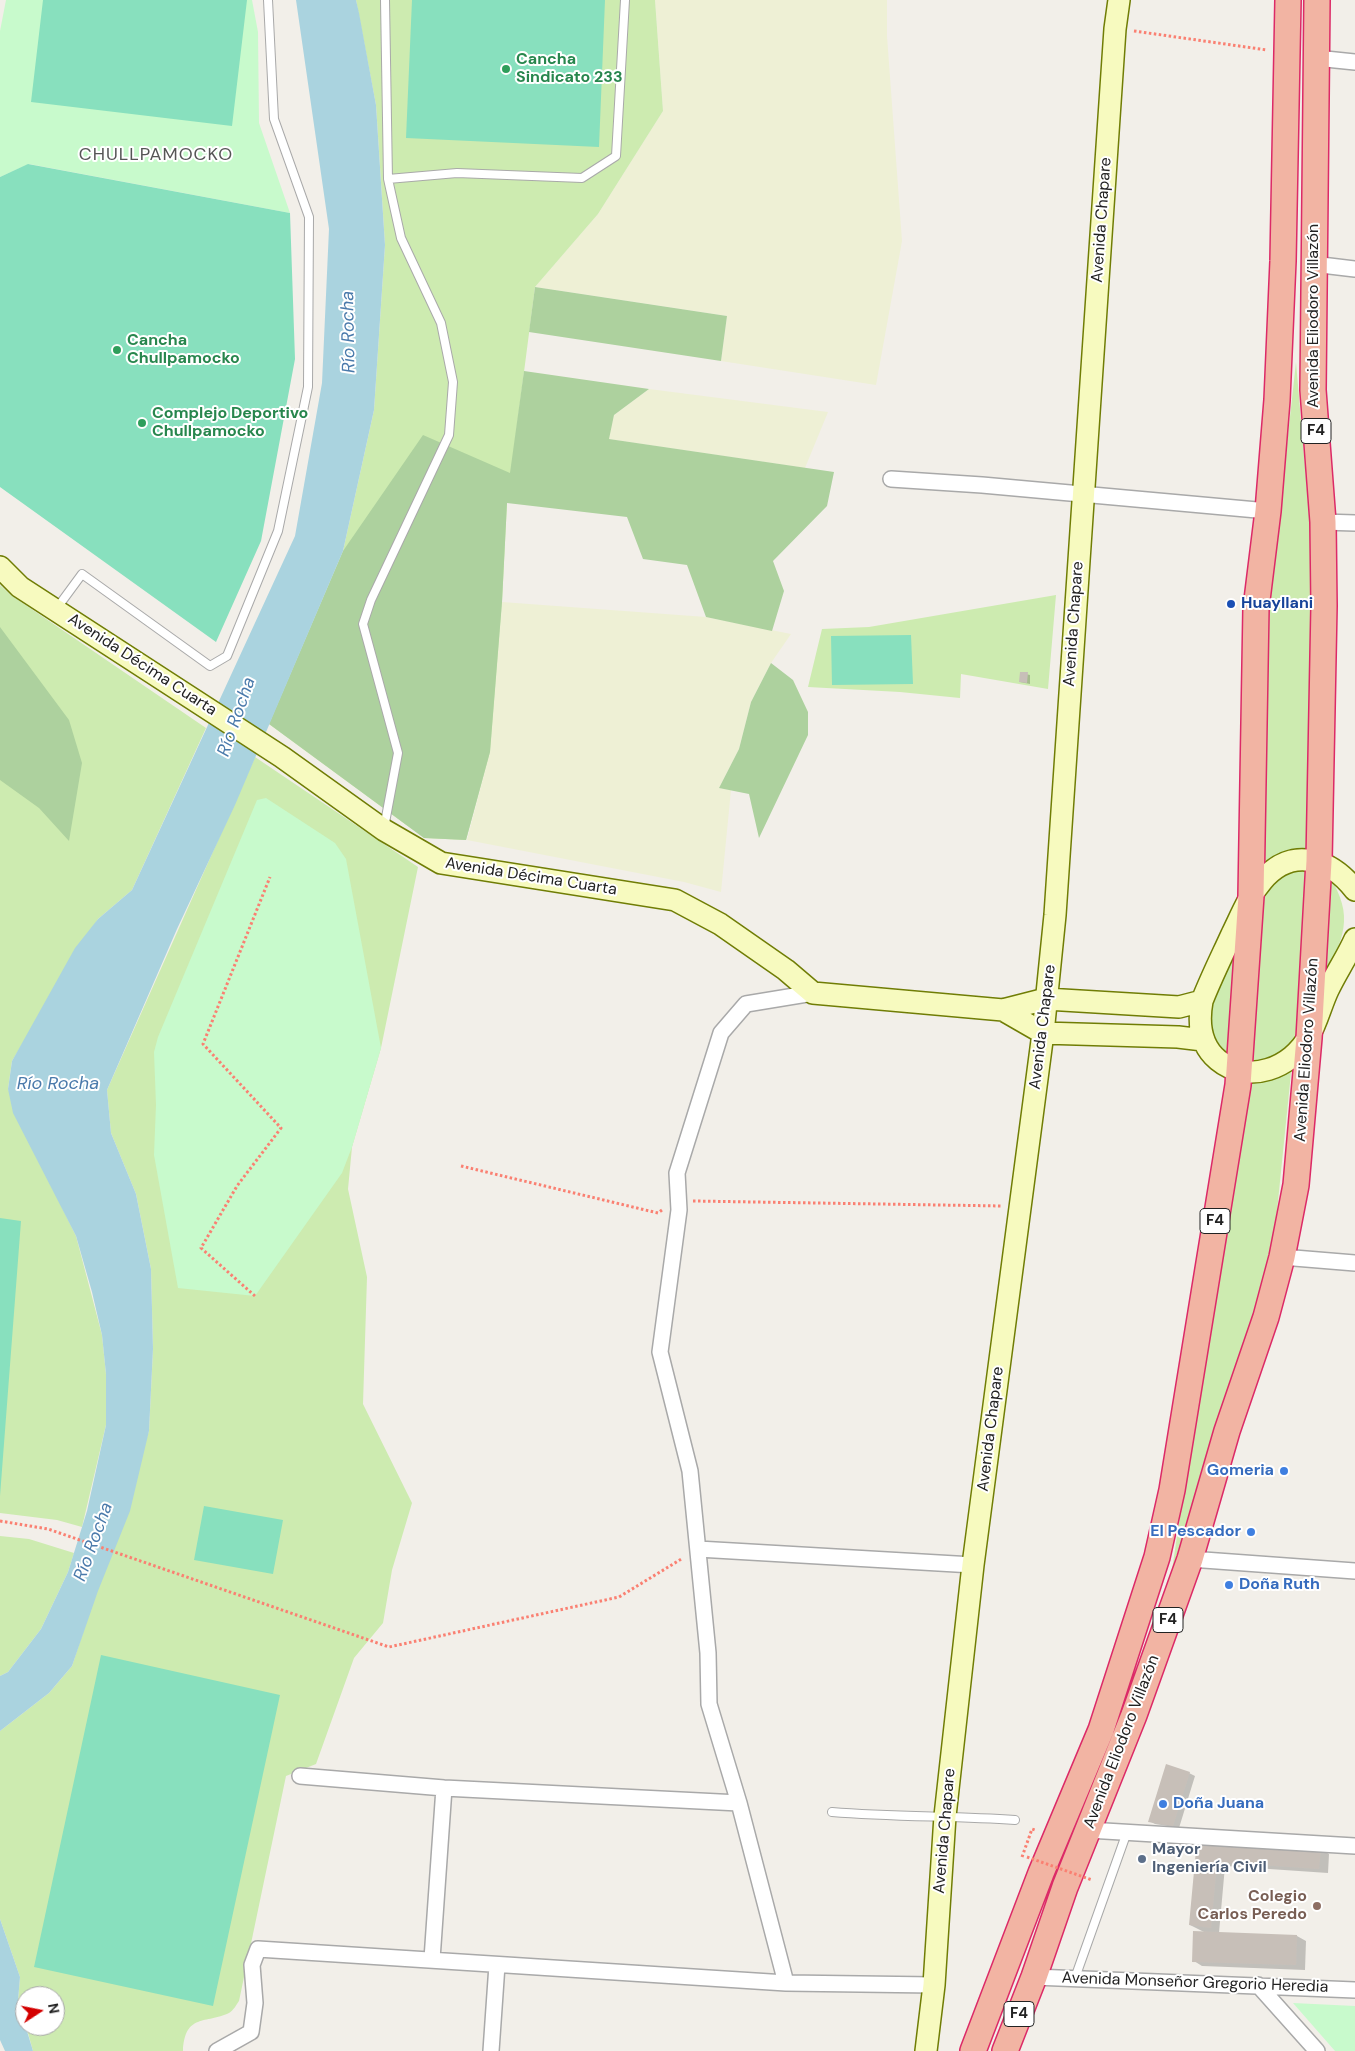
<!DOCTYPE html>
<meta charset="utf-8">
<style>
body{margin:0}
#map{position:relative;width:1355px;height:2051px;overflow:hidden;background:#f2efe9;font-family:"DM Sans",sans-serif}
canvas{display:block}
.north{position:absolute;left:15px;top:1986px;width:50px;height:50px;box-sizing:border-box;background:#fff;border:1px solid #a7a7a7;border-radius:50%;rotate:79deg;font-size:14px;font-weight:700;line-height:20px;text-align:center;color:#222}
.north::after{content:'';display:block;margin:auto;width:18px;height:22px;background:#d40000;clip-path:polygon(50% 0,100% 100%,50% 72%,0 100%)}
</style>
<div id="map">
<canvas width="1355" height="2051"></canvas>
<div class="north">N</div>
</div>
<script>
const ctx = document.querySelector('canvas').getContext('2d');
ctx.lineJoin = 'round';
function fill(path, color) { ctx.fillStyle = color; ctx.fill(path, 'evenodd'); }
function strokePath(path, color, width, dash) { ctx.strokeStyle = color; ctx.lineWidth = width; ctx.lineCap = dash ? 'butt' : 'round'; ctx.setLineDash(dash || []); ctx.stroke(path); }
function write(font, color, halo, rows, align = 'center') {
  ctx.font = font + ' "DM Sans",sans-serif'; ctx.lineWidth = 4; ctx.setLineDash([]); ctx.textBaseline = 'middle'; ctx.strokeStyle = halo; ctx.fillStyle = color; for (const [text, x, y, turn = 0] of rows) {
    ctx.save(); ctx.translate(x, y); ctx.rotate((+turn || 0) * Math.PI / 180); ctx.textAlign = isNaN(turn) ? turn : align; if (halo) ctx.strokeText(text, 0, 0); ctx.fillText(text, 0, 0); ctx.restore();
  }
}
const farmland = new Path2D(`
 M655,0H887V36L902,241L876,385L721,361L727,316L535,287L598,214L663,111Z
 M649,389L828,412L805,468L608,439L614,415Z
 M502,602L706,617L791,634L771,663L751,702L739,749L719,788L731,790L721,892L684,882L467,840L490,752Z`);
const grass = new Path2D(`
 M356,0H655L663,111L598,214L535,287L507,503L502,602L490,752L466,840L424,838L269,724L343,551L374,410L385,245L376,105Z
 M1296,362L1309,514L1313,588L1307,851L1260,870L1268,618Z
 M0,585L11,595L206,728L132,890L98,919L12,1061L8,1089L47,1177L76,1236L102,1335L106,1374V1425L82,1527L57,1520L0,1513Z
 M1056,595L1048,689L961,674L960,698L900,692L808,687L822,629L869,627Z
 M255,757L418,867L381,1048L352,1147L348,1189L367,1277L363,1404L412,1503L392,1570L383,1623L354,1658L316,1764L286,1776L239,2001C237,2004 233,2011 229,2013C206,2024 185,2013 183,2051H33L26,2026H55V1996H25V2023L18,2001L20,1977L0,1919V1731L49,1693L72,1666L149,1431L153,1349L151,1269L136,1194L111,1133L107,1090Z
 M1299,869H1308L1299,1030C1284,1056 1278,1058 1250,1064L1260,904C1267,885 1280,876 1299,869Z
 M1329,876C1355,916 1344,939 1322,981Z
 M1239,945L1230,1056C1191,1022 1221,983 1239,945Z
 M1292,1063L1276,1221L1261,1300L1172,1570L1201,1373L1219,1278L1248,1080Z
 M0,1536L29,1539L74,1553L68,1572L41,1629L8,1672L0,1676Z`);
const forest = new Path2D(`
 M535,287L727,316L721,361L529,332Z
 M524,371L649,389L614,415L609,439L834,472L827,506L773,561L784,591L772,631L706,617L687,565L643,559L627,517L507,503L502,602L490,752L466,840L424,838L269,724L343,551L423,435L510,473Z
 M0,627L69,720L82,763L69,841L39,808L0,780Z
 M771,663L793,680L808,712V735L759,838L749,794L719,788L739,749L751,702Z`);
const park = new Path2D(`
 M6,0H252L258,32L259,123L290,213L29,164L0,177V31Z
 M266,798L335,843L346,859L381,1048L352,1147L342,1173L255,1296L178,1288L154,1155L156,1105L154,1052L158,1037L257,800Z
 M1293,2003L1355,2006V2051H1335Z`);
const pitch = new Path2D(`
 M43,0H247L232,126L31,102Z
 M412,0H605L599,147L406,138Z
 M28,164L290,213L295,359L261,541L216,642L0,487V177Z
 M911,635L913,684L832,685L831,636Z
 M0,1218L21,1221L0,1496Z
 M204,1506L283,1520L273,1574L194,1560Z
 M101,1655L280,1695L213,2006L34,1967Z`);
const water = new Path2D(`
 M296,0H356L359,13L376,105L385,245L374,410L343,551L235,805L177,929L107,1090L111,1133L136,1194L151,1269L153,1349L149,1431L130,1511L98,1591L72,1666L49,1693L0,1731V1676L8,1672L41,1629L68,1572L87,1511L106,1425V1374L102,1335L92,1292L76,1236L13,1113L8,1089L12,1061L75,948L98,919L132,890L295,536L322,383L329,229Z
 M0,1919L20,1977L18,2001L33,2051H5L0,2040Z`);
const shadow = new Path2D(`
 M1021,673L1030,675V684L1020,682Z
 M1189,1773L1195,1776L1179,1828L1155,1824L1149,1821Z
 M1198,1840L1321,1849L1329,1854L1328,1873L1225,1866L1219,1933L1297,1936L1306,1941L1305,1970L1202,1966L1194,1961L1204,1932L1190,1925Z`);
const building = new Path2D(`
 M1020,672H1028L1027,683L1019,682Z
 M1166,1764L1190,1772L1173,1826L1148,1822Z
 M1197,1839L1321,1848L1319,1869L1217,1862L1211,1928L1189,1925Z
 M1193,1931L1297,1935L1296,1965L1192,1962Z`);
const path = new Path2D(`
 M1134,31L1267,50
 M461,1166L658,1213L662,1210
 M693,1201L1002,1206
 M255,1296L201,1248L237,1186L281,1128L203,1044L270,877
 M0,1521L48,1529L389,1647L619,1597L683,1558
 M1022,1857L1032,1829L1035,1830`);
const service = new Path2D(`
 M388,179L457,173L582,178L616,156L625,0
 M57,608L82,574L210,666L227,656L278,531L308,387L309,217L274,119L268,0
 M384,828L398,753L363,624L371,600L449,435L453,382L441,323L401,238L388,179L385,0
 M832,1812C893,1817 954,1816 1015,1820
 M1075,1978L1127,1832`);
const minor = new Path2D(`
 M1316,58L1355,62
 M1313,264L1355,269
 M891,479L982,485L1268,511
 M1323,522L1355,523
 M1282,1257L1355,1263
 M698,1549L973,1565
 M1190,1559L1355,1571
 M300,1776L444,1788L739,1803
 M1088,1830L1355,1846
 M432,1959L444,1788
 M1034,1977L1355,1990
 M786,1983L739,1803L709,1704L708,1653L690,1471L660,1352L679,1210L677,1173L721,1033L746,1004L813,993
 M1258,1985L1317,2051
 M217,2051L251,2032L255,2003L252,1965L258,1949L786,1983L934,1985
 M491,2051L497,1965`);
const secondary = new Path2D(`
 M0,567L20,587L282,757L384,830L441,863L675,900L720,924L786,970L813,993L1003,1010L1046,999L1179,1007L1202,1001
 M1355,890C1330,858 1291,846 1262,881C1248,897 1241,916 1232,934C1222,956 1211,978 1202,1001C1198,1023 1200,1045 1218,1060C1248,1085 1292,1068 1309,1036C1317,1022 1321,1005 1328,990C1336,973 1347,957 1355,939
 M1003,1010L1043,1033L1178,1037L1203,1040
 M926,2051L934,1985L945,1816L973,1565L1043,1033L1055,915L1115,29L1119,0`);
const trunk = new Path2D(`
 M973,2051L1041,1873L1101,1730L1157,1557L1172,1490L1238,1085L1251,896L1256,608L1268,511L1277,400L1283,261L1288,0
 M1005,2051L1034,1977L1065,1887L1134,1715L1190,1559L1227,1431L1266,1317L1282,1257L1296,1185L1309,1038L1319,861L1324,606L1323,522L1313,390L1317,0`);
const pathBridge = new Path2D(`
 M1027,1857L1092,1880`);
const markers = [
 [506,69,5,"#2e9e5b"],
 [117,350,5,"#2e9e5b"],
 [142,423,5,"#2e9e5b"],
 [1231,604,5,"#1a4fb4"],
 [1284,1471,5,"#3f7fe0"],
 [1251,1532,5,"#3f7fe0"],
 [1229,1585,5,"#3f7fe0"],
 [1163,1804,5,"#3f7fe0"],
 [1142,1859,5,"#5c6f8a"],
 [1317,1906,5,"#8d6e63"]
];
const shields = [
 [1316,431,30],
 [1215,1221,30],
 [1168,1620,30],
 [1019,2014,30]
];
const shieldNames = [
 ["F4",1316,431],
 ["F4",1215,1221],
 ["F4",1168,1620],
 ["F4",1019,2014]
];
const leisureNames = [
 ["Cancha",516,60],
 ["Sindicato 233",516,78],
 ["Cancha",127,341],
 ["Chullpamocko",127,359],
 ["Complejo Deportivo",152,414],
 ["Chullpamocko",152,432]
];
const streetNames = [
 ["Avenida Chapare",1102,220,-86],
 ["Avenida Eliodoro Villazón",1314,316,-90],
 ["Avenida Chapare",1074,624,-86],
 ["Avenida Décima Cuarta",142,665,33],
 ["Avenida Décima Cuarta",531,877,9],
 ["Avenida Chapare",1043,1027,-83],
 ["Avenida Eliodoro Villazón",1307,1050,-86],
 ["Avenida Chapare",991,1429,-83],
 ["Avenida Eliodoro Villazón",1122,1742,-69],
 ["Avenida Chapare",945,1831,-85],
 ["Avenida Monseñor Gregorio Heredia",1195,1983,2]
];
const transitNames = [
 ["Huayllani",1241,604]
];
const shopNames = [
 ["Gomeria",1274,1471],
 ["El Pescador",1241,1532],
 ["Doña Ruth",1239,1585,"left"],
 ["Doña Juana",1173,1804,"left"]
];
const serviceNames = [
 ["Mayor",1152,1850],
 ["Ingeniería Civil",1152,1868]
];
const educationNames = [
 ["Colegio",1307,1897],
 ["Carlos Peredo",1307,1915]
];
const neighbourhoodNames = [
 ["CHULLPAMOCKO",156,155]
];
const waterNames = [
 ["Río Rocha",349,332,-91],
 ["Río Rocha",237,717,-71],
 ["Río Rocha",58,1084],
 ["Río Rocha",94,1542,-70]
];
fill(farmland, '#eef0d5');
fill(grass, '#cdebb0');
fill(forest, '#add19e');
fill(park, '#c8facc');
fill(pitch, '#88e0be');
fill(water, '#aad3df');
fill(shadow, '#0003');
fill(building, '#c7bfb8');
strokePath(service, '#a9a9a9', 10);
strokePath(minor, '#a9a9a9', 18);
strokePath(secondary, '#707d05', 24);
strokePath(trunk, '#dc2a67', 28);
strokePath(path, '#fa8072', 3, [2.5, 2.5]);
strokePath(service, '#fff', 8);
strokePath(minor, '#fff', 15);
strokePath(secondary, '#f7fabf', 21);
strokePath(trunk, '#f2b4a3', 25);
strokePath(pathBridge, '#fa8072', 3, [2.5, 2.5]);
for (const [x, y, r, color] of markers) { const dot = new Path2D(); dot.arc(x, y, r, 0, 2 * Math.PI); ctx.fillStyle = color; ctx.fill(dot); strokePath(dot, '#fff', 2); }
for (const [x, y, w] of shields) { const box = new Path2D(); box.roundRect(x - w / 2, y - 12.5, w, 25, 4); ctx.fillStyle = '#fff'; ctx.fill(box); strokePath(box, '#222', 1); }
write('bold 15px', '#222', null, shieldNames);
write('bold 16px', '#27864d', '#fff', leisureNames, 'left');
write('16px', '#222', '#fff', streetNames);
write('bold 16px', '#164399', '#fff', transitNames, 'left');
write('bold 16px', '#366cbe', '#fff', shopNames, 'right');
write('bold 16px', '#4e5e75', '#fff', serviceNames, 'left');
write('bold 16px', '#785e54', '#fff', educationNames, 'right');
ctx.letterSpacing = '1px';
write('18px', '#555', '#fff', neighbourhoodNames);
ctx.letterSpacing = '0px';
write('italic 18px', '#4a7aab', '#fff', waterNames);
</script>
